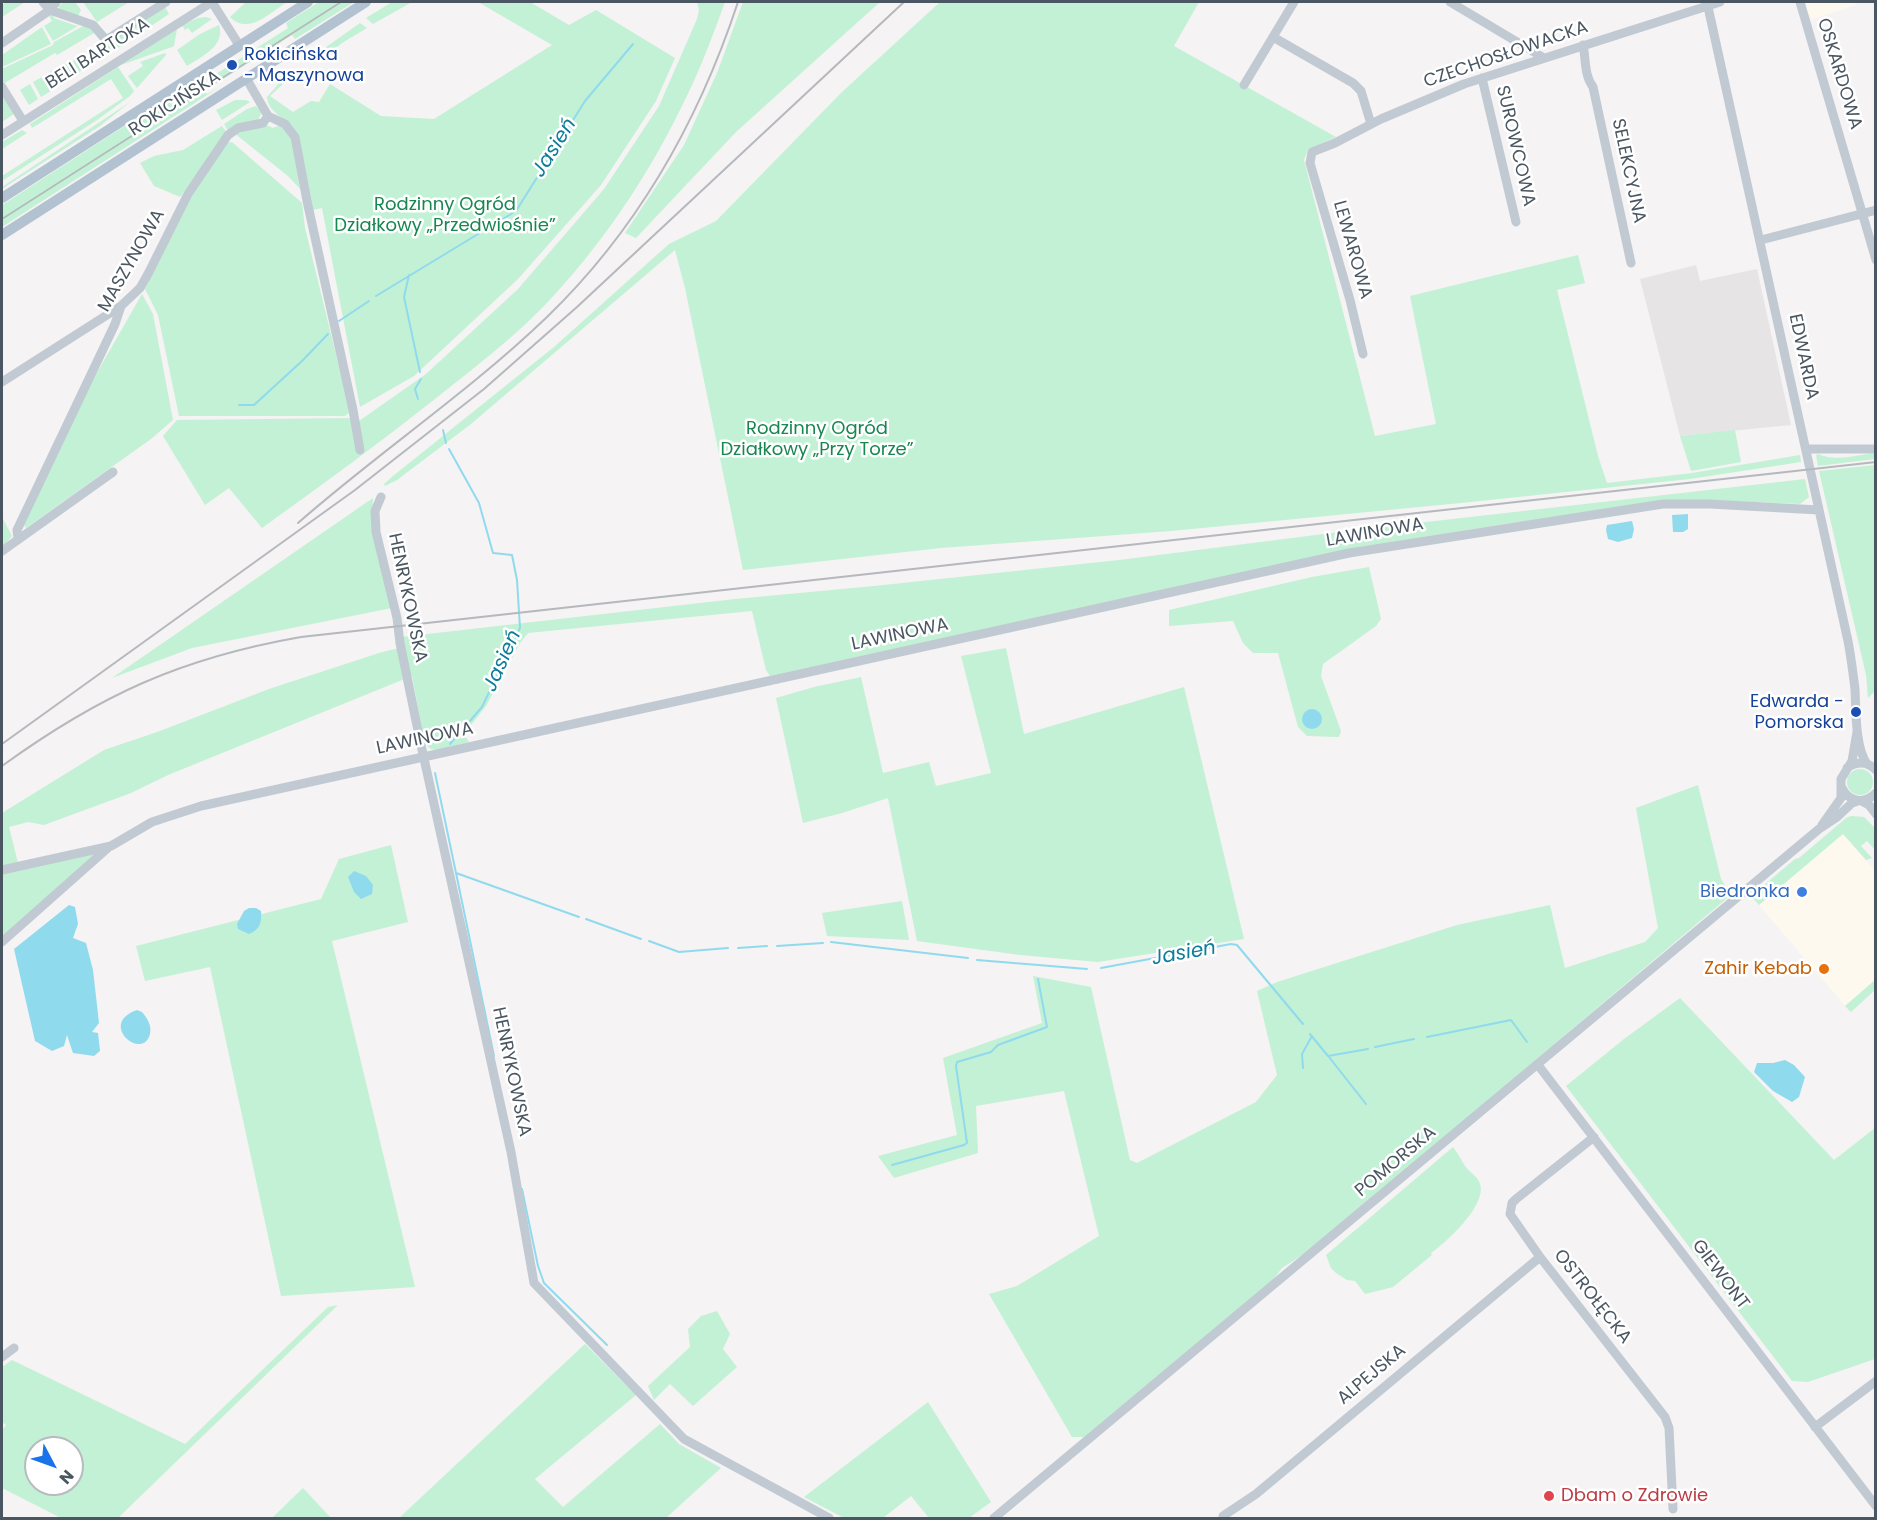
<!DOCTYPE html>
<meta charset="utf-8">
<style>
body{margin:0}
#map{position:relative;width:1877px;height:1520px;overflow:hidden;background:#f5f3f3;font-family:Poppins,sans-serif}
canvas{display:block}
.frame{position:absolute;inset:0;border:3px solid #4a5661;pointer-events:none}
.north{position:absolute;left:24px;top:1436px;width:60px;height:60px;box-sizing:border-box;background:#fff;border:2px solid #b7bbc0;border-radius:50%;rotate:131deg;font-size:16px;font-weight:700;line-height:24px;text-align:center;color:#4a5661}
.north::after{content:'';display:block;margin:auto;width:21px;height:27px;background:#1a73e8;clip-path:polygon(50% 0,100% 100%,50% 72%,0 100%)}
</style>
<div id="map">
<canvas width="1877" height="1520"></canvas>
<div class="frame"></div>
<div class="north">N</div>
</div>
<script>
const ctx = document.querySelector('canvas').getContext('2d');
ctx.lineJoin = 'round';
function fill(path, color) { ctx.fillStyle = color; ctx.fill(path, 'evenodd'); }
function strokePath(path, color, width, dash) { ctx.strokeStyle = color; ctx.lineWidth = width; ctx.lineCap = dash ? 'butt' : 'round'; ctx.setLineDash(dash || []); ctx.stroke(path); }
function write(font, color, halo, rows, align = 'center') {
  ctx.font = font + ' Poppins,sans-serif'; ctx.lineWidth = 5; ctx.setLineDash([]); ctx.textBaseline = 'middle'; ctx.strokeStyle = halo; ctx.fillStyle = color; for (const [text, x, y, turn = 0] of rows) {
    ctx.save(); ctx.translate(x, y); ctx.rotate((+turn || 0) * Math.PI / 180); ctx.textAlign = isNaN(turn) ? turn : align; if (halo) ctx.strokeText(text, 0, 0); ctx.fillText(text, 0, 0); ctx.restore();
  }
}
const commercial = new Path2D(`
 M1805,2H1855L1856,5L1811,20Z
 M1843,833L1875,871V980L1845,1006L1759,905Z`);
const education = new Path2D(`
 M1696,265L1700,281L1757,269L1791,425L1680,436L1640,279Z`);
const green = new Path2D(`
 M7,2H25L2,17V5Z
 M65,2H75L81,10L78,16L60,9L58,6Z
 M83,2H129L97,22Z
 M246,2H287C271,12 248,36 230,17Z
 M319,2H354L295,39L292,35L220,81L216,74L288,28L286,23Z
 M392,2H412L373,24L366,18Z
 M478,2H530L569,25L596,10L675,58L656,101L601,185L518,279L414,376L360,407L322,208L312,210L299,136C292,120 268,115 267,97L281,81L283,84L270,96L293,112L311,101L319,102L330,84L381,116L434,119L552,45Z
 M697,2H725C712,38 698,75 680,110C645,181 598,250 543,307C512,339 475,367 440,395C382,441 322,485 262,528L229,488L205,505L163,436L177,420L355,418L359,421L426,374L518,289L604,189L659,106L697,19L699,10Z
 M743,2H880L736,132L636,238L625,233L684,145L717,73Z
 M940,2H1199L1174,46L1336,137L1308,149L1304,160L1375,436L1436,424L1410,296L1578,255L1585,283L1557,290L1598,456L1607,483L1692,473L1800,455L1801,462L1690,479L1461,503L1171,531L941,548L743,570L685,288L675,250L471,424L397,480L385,486L384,484L393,476L554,347L669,244L716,221L842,92Z
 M165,7L169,14L118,48L109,40Z
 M48,14H53L54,18L77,26L81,24L53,41L44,26L52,21Z
 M206,17L212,19L192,33L188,28L185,30L182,25L198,18Z
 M360,23L367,28L342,43L324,57L319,52Z
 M85,25L96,32L57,55L55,53L3,84L2,69L53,45L54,42Z
 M219,25C226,46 201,57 187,66L177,50L200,34Z
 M42,27L51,44L2,67V55Z
 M177,29L174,46L172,47L121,65Z
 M97,34L115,49L102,58L96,48L102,44Z
 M165,53L166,55L137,88L128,76L143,66L140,62Z
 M82,56L88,66L79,72L73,61Z
 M70,63L76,74L66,81L58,67Z
 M118,67L134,91L130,96L97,120L2,181V176L123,98L111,79L32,128L30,124Z
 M54,69L62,83L54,89L45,75Z
 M211,76L180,98L184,104L215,84L205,92L207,94L218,88L2,227V205L196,80L199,84Z
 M42,77L51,91L41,97L33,82Z
 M30,84L38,99L29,105L20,90Z
 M2,91L14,114L2,122Z
 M235,100H246L250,102L222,120L216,110Z
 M130,102L100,126L2,189V187Z
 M256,106L262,112L258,120L228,131L224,124L247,109Z
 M264,124L273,128L280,125L291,135L300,189L288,176L234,133Z
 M222,126L227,133L180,197L154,186L140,163L154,156L183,150Z
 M22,130L27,133L2,149V142Z
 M232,142L302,203L305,228L350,412L345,416H179L158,315L145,289L190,198L227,143Z
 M142,294L153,314L173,420L151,439L26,528L24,525L83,397Z
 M1735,430L1741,462L1691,471L1680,436Z
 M1875,453V459L1818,466L1816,455L1818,454C1836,462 1857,455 1875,453Z
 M1875,465L1876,690L1868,698L1866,675L1819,471Z
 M1805,479L1809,497L1800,504L1705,500L1512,523L1359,547L770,676L766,670L752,611L528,633L520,643L486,706L464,734L469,742L436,750L431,749L425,744L412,676L168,775L131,793L44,825L28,822L9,827L19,867L111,846L2,942V813L104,750L160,731L269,689L379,653L403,647L401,637L735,599L874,586L1119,560L1347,531Z
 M373,498L372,520L392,608L192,648L112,678Z
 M2,517L12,536L2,548Z
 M1369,567L1381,619L1376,626L1323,664L1321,676L1341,731L1339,737L1307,736L1298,727L1278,653H1253L1243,643L1233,621L1169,626V610L1312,577Z
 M1006,648L1024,734L1184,687L1244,939L1098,962L1020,955L917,941L888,798L842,813L803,823L776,698L814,687L861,677L883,773L929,762L936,786L991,773L961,656Z
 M1847 782a13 13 0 1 1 26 0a13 13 0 1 1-26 0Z
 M1698,785L1721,879L1726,887L1732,889V894L1313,1248L1282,1268L1273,1280L1084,1437H1072L989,1294L1017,1286L1099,1236L1064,1091L976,1106L978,1153L894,1178L878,1156L957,1135L943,1058L1042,1023L1033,976L1091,987L1130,1160L1137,1163L1256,1102L1277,1075L1257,991L1277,982L1457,925L1550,905L1565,968L1645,942L1658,928L1636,808Z
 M1851,816L1864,817L1875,828L1874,841L1875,850L1867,841L1861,846L1872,858L1866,860L1843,834L1759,905L1751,896L1795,859L1799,858L1846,818Z
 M391,845L408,922L332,941L415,1287L281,1296L210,967L145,981L136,946L321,899L339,859Z
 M902,901L909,940L827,936L822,913Z
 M1875,980V990L1851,1012L1845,1006Z
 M1680,998L1834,1160L1875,1128V1359L1808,1382L1792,1381L1566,1086L1624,1039Z
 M1453,1147C1458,1153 1461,1160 1465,1166C1470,1173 1478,1176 1480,1184C1487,1205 1447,1242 1431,1253L1432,1255L1393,1287L1365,1294L1355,1281L1347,1280L1336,1273L1331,1268L1326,1255Z
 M338,1305L118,1518H61L2,1488V1430L6,1425L2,1422V1367L12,1360L185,1444L328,1307ZM36,1448H72V1484H36Z
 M717,1311L730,1334L723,1349L737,1367L693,1406L670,1384L654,1400L648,1386L690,1347L688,1329L701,1316Z
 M585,1344L636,1395L535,1479L563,1507L660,1424L679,1444L721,1468L666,1518H399Z
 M928,1402L991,1502L969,1518H929L911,1496L883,1518H844L804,1497Z
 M303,1488L331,1518H272Z`);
const water = new Path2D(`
 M1688,514V529L1683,532H1673L1672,515Z
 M1632,521L1634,529L1632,538L1618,542L1608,539L1606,530L1607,525Z
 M1302 719a10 10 0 1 1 20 0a10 10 0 1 1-20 0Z
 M354,871L366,876L373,885L372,894L361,899L354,892L348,877Z
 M69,905L75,907L78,924L73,938L86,943L93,970L99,1023L92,1032L98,1033L100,1051L94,1056L73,1053L67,1035L64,1046L52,1051L35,1041L14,949Z
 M249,908H256L261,911C262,922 260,930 249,934L238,929L237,924L244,911Z
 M137,1010L142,1012C147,1018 152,1025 150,1034C143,1062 97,1024 137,1010Z
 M1785,1060L1794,1065L1805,1077L1799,1097L1792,1102L1773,1091L1754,1072L1757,1063H1773Z`);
const stream = new Path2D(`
 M409,275L404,297L420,372
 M376,296L516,211L585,101L633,44
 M339,321L369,301
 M418,399L415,389L421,379
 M239,405H254L302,361L328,334
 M443,430L446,443
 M449,449L479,503L493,553L512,555L517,580L520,628L482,707L450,744
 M435,773L456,873L579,917
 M456,873L494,1056
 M586,919L641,939
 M649,941L679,952L728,948
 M831,942L968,958
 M777,946L823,943
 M738,948L767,946
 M977,960L1087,969
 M1101,968L1231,944L1237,945L1303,1024
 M1310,1034L1328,1056L1368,1049
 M1427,1037L1511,1020L1527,1042
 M1375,1047L1414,1039
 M1329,1057L1366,1104
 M1303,1068L1302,1054L1312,1036
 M892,1165L964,1145L967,1143L956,1066L957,1062L991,1052L998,1045L1047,1027L1038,979
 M522,1189L538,1266L544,1283L607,1345`);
const minor = new Path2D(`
 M56,2L50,10L93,25L106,40L166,2
 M212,2L239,45
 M1450,2L1544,58
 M1800,2L1876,260
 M1708,7L1848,641C1851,657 1853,673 1855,689C1856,709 1855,748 1867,764
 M1273,37L1353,83L1361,91L1371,124
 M2,43L50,10L43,2
 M1583,45C1586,59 1584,75 1593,87L1631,263
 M246,78L268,116
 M1482,78L1516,222
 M1244,85L1294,2
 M2,87L23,121
 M268,116L285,124L295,137L307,201L353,410L360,450
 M2,135L212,2
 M1761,240L1876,210
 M1363,354L1350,300L1310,163L1312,152L1335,143L1381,119L1464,84L1720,2
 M2,382L121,306
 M1806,449H1876
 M381,497L375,511L376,532L397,618L400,643L421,745L511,1152L534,1283L684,1439L829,1518
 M18,539L17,530L115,324L121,306L140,288L148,274L188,194L228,135L238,128L263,123L268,116
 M2,551L113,472
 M1847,768C1857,761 1867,761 1876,770
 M1842,788C1849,802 1864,805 1876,793
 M1862,801L1869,805L1876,814
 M1822,825L1841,798V779L1852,761L1857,732
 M2,870L111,846L152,822L201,806L1349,553L1663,504H1710L1819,510
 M2,942L109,847
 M1538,1065L1876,1506
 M1594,1137L1516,1199L1512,1203L1510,1214L1540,1257L1665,1417L1669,1428L1673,1509
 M2,1357L14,1348
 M1815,1427L1876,1381
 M1223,1516L1256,1494L1540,1257
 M994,1518L1819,829L1837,817L1852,803L1858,801`);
const major = new Path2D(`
 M2,198L308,2
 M2,235L366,2`);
const tram = new Path2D(`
 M2,219L341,2`);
const rail = new Path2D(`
 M298,523C379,452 469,392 547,317C637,230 699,120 738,2
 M2,744L355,490L484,389L577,307L904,2
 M2,766C100,695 181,658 301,637L1876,462`);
const markers = [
 [232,65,6,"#1a4fb4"],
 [1856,712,6,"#1a4fb4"],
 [1802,892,6,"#3f7fe0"],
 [1824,969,6,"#e8710a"],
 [1549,1496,6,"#e0444e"]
];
const streetNames = [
 ["BELI BARTOKA",98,54,-32],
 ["CZECHOSŁOWACKA",1506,55,-19],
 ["OSKARDOWA",1839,74,73],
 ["ROKICIŃSKA",175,104,-33],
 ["SUROWCOWA",1515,146,77],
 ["SELEKCYJNA",1628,171,78],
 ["LEWAROWA",1352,250,74],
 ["MASZYNOWA",132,261,-60],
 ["EDWARDA",1803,357,78],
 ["LAWINOWA",1375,533,-10],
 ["HENRYKOWSKA",407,598,78],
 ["LAWINOWA",900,635,-12],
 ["LAWINOWA",425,739,-12],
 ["HENRYKOWSKA",511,1072,78],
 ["POMORSKA",1396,1162,-40],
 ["GIEWONT",1720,1275,53],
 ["OSTROŁĘCKA",1592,1297,52],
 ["ALPEJSKA",1372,1375,-40]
];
const transitNames = [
 ["Rokicińska",244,55],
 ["- Maszynowa",244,76],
 ["Edwarda -",1844,702,"right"],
 ["Pomorska",1844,723,"right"]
];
const parkNames = [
 ["Rodzinny Ogród",445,205],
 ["Działkowy „Przedwiośnie”",445,226],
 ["Rodzinny Ogród",817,429],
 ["Działkowy „Przy Torze”",817,450]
];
const shopNames = [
 ["Biedronka",1790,892]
];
const foodNames = [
 ["Zahir Kebab",1812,969]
];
const healthNames = [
 ["Dbam o Zdrowie",1561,1496]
];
const waterNames = [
 ["Jasień",555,148,-58],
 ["Jasień",503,661,-66],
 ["Jasień",1184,954,-10]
];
fill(commercial, '#fdf9ef');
fill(education, '#e6e4e5');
fill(green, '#c3f1d5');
fill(water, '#90daee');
strokePath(stream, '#90daee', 2);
strokePath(minor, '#c1cad2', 9);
strokePath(major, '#b3c2d1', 10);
strokePath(tram, '#b5b8bd', 1.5);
strokePath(rail, '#b5b8bd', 2);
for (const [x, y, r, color] of markers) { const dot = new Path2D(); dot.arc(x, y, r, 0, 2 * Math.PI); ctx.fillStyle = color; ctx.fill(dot); strokePath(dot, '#fff', 2); }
write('18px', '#4a5661', '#fff', streetNames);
write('18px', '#164399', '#fff', transitNames, 'left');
write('18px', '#17864f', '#fff', parkNames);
write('18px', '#366cbe', '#fff', shopNames, 'right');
write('18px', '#c56008', '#fff', foodNames, 'right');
write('18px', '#be3a42', '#fff', healthNames, 'left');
write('italic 20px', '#0c7c9b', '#fff', waterNames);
</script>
